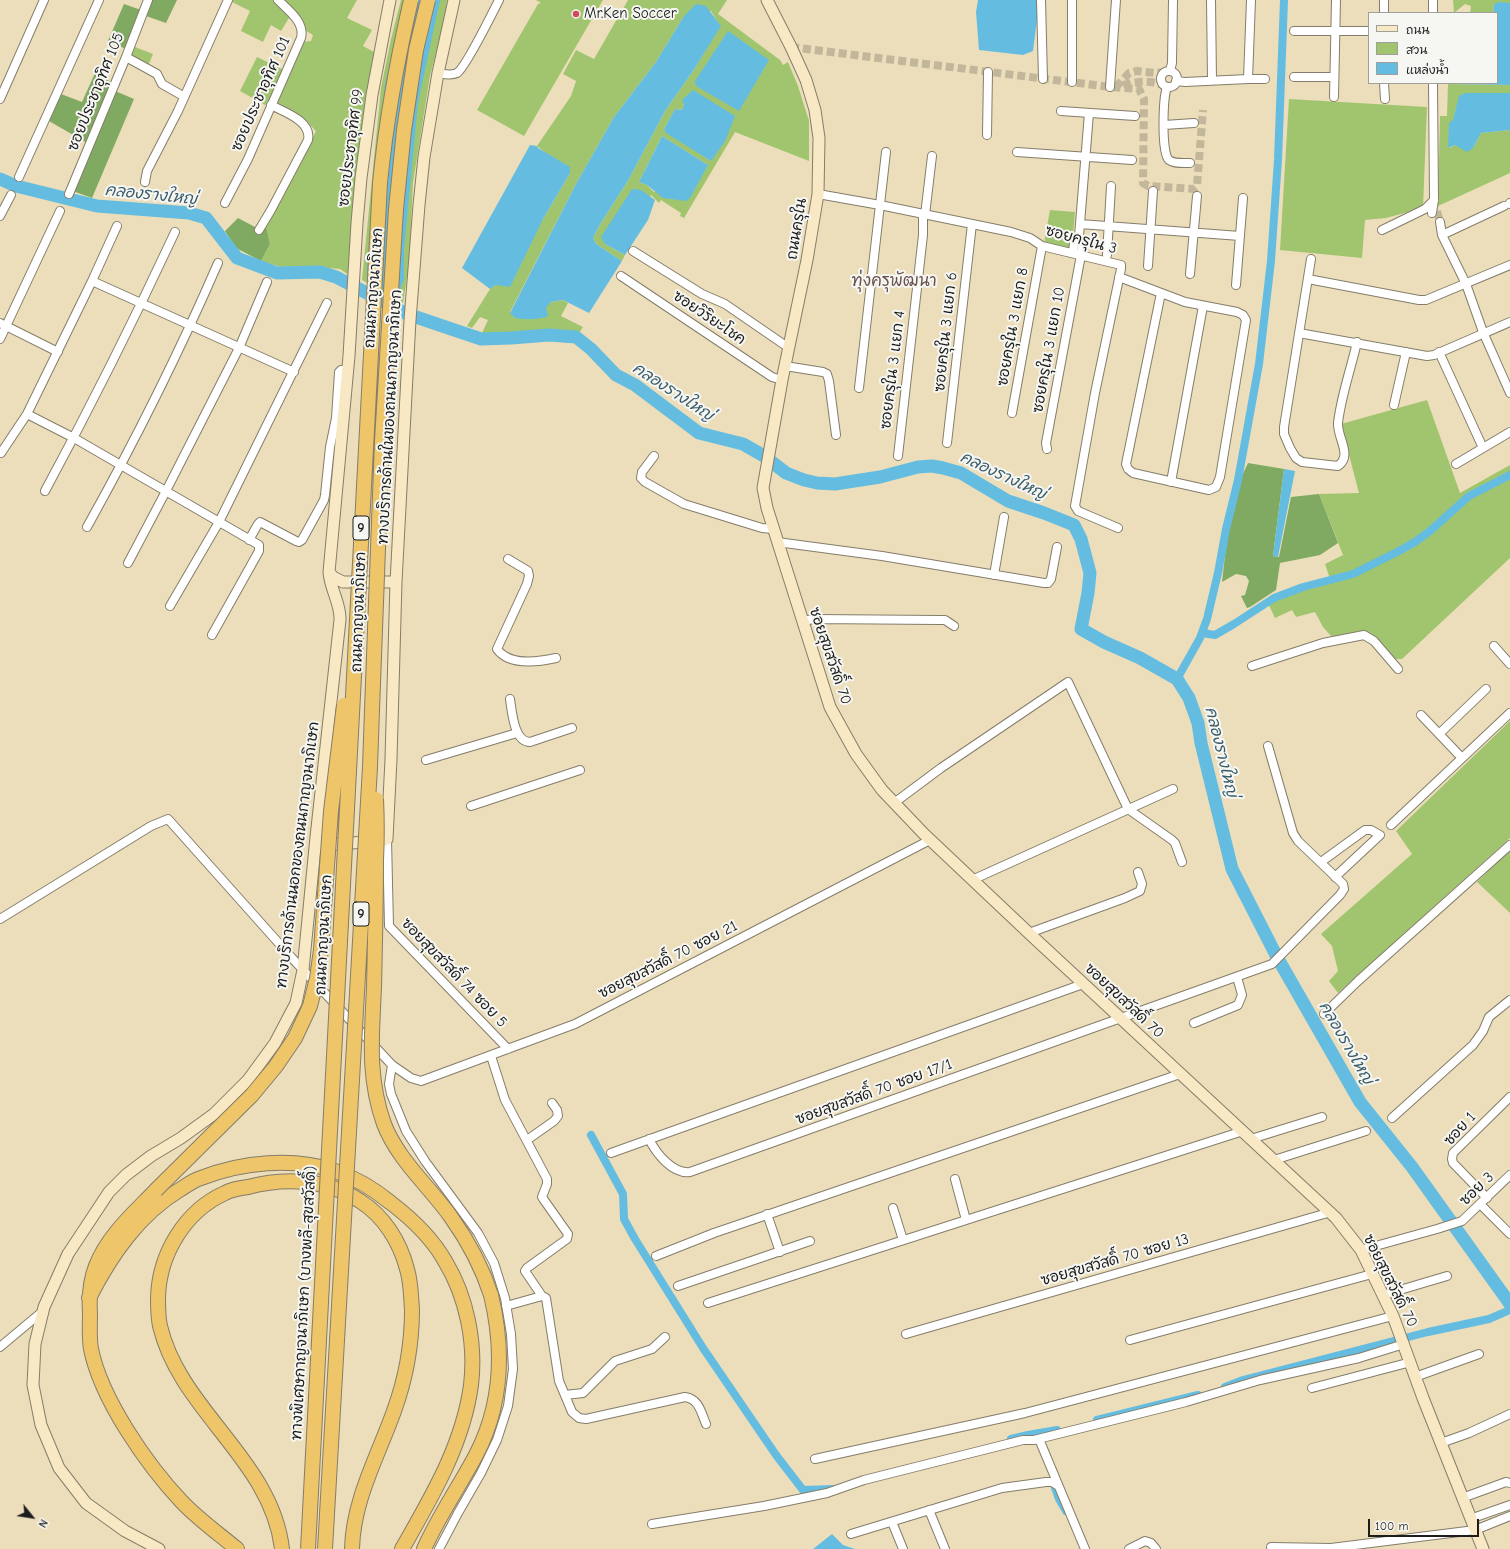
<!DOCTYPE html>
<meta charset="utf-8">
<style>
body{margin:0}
#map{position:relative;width:1510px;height:1549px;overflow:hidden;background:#ecdeba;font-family:"Comic Neue","Playpen Sans Thai",sans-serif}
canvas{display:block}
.legend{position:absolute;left:1368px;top:12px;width:130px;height:72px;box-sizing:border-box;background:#f6f6f2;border:1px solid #9f9f9c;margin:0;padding:5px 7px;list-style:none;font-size:12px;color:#1c1c1c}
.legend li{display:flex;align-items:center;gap:8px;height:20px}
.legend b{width:20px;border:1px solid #9f9f9c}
.north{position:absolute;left:12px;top:1497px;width:40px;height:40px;-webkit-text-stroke:3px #f6f6f2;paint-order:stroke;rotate:120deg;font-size:11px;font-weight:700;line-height:16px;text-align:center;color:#1c1c1c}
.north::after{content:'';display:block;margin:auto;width:14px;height:18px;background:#1c1c1c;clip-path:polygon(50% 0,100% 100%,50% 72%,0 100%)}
.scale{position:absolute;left:1368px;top:1519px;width:111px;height:18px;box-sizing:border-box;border:2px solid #1c1c1c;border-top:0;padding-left:5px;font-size:12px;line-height:14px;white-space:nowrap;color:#1c1c1c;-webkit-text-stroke:3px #f6f6f2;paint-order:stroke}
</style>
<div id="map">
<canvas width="1510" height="1549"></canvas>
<ul class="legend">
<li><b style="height:5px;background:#f8e8c3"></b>ถนน</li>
<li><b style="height:11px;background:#a1c56f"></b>สวน</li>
<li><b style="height:11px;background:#64bde1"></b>แหล่งน้ำ</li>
</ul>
<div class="north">N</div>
<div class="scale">100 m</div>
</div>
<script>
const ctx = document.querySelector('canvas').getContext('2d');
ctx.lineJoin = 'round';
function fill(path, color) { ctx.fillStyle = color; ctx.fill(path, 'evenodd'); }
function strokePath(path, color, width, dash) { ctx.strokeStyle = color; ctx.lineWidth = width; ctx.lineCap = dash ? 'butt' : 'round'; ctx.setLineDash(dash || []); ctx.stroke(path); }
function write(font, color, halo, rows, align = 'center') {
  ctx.font = font + ' "Comic Neue","Playpen Sans Thai",sans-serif'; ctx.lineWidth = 4; ctx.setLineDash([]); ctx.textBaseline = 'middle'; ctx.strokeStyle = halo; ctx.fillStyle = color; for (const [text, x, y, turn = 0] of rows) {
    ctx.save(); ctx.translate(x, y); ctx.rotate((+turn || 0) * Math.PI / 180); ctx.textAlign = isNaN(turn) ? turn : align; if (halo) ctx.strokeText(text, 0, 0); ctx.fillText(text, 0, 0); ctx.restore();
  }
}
const green = new Path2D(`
 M231,0H276L289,14V18L281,31L271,25L263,42L241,31L250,11L230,1Z
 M283,0H357L347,18L372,30L363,46L374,52L361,131L350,276L340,269L305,266L281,267L261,261L270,244L266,226L316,131L309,124L277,104L302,42L311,41L313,35L303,29Z
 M401,0H447L445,17L430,76L413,183L409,265L403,303L362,280L381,88L391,39Z
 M536,0H603L524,136L477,110L538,4L541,3Z
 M628,0H727L718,14L780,60L783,65L788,62L798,86L809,121V161L735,132L684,218L680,216L681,213L661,200L659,203L651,195L605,244L625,255L622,261L596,244L593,238L599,226L629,179L665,111L693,71L720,26L711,11L684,16L656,62L614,117L576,184L510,312L515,318C528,320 543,311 551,302L563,300L568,303L561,316L583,327L577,336C546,332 514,335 482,333L488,320L480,317L472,328L467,326L490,289L496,285L543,219L570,173L537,146L571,96L576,81L563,74L576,50L594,59ZM684,104L711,161L664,129L675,109L682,110ZM662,136L708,165L654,192L647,185L639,182Z
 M1453,0H1510V3L1494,4L1493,13H1470L1471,6L1465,4L1454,13Z
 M135,47L153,54L148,66L131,57Z
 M257,57L284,70L267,106L240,91Z
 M1448,84L1510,85V93H1465L1455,112L1449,148L1455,145L1473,148L1481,133L1510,130V173L1438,206L1440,116H1447Z
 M1289,99L1427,107L1423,208L1386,218L1365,220L1362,258L1280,250Z
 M1050,210L1075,212L1072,246L1066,250L1044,244Z
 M1427,400L1460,493L1510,465V558L1402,659H1395L1376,640L1357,633L1332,637L1323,627L1315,612L1296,617L1292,610L1275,618L1267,601L1283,592L1330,579L1325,564L1343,555L1319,494L1359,493L1341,424Z
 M1510,721V838L1338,993L1329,981L1338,971L1332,946L1321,934L1412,854L1396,831Z
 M1510,850V913L1477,882Z`);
const forest = new Path2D(`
 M152,0H177L166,23L146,16Z
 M124,4L141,10L126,49L108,41Z
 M95,73L111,82L108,88L134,99L92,198L67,189L87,143L49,121L61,94L82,102Z
 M238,218L255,227L266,226L270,244L261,261L236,248L225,231Z
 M1248,463L1284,469L1273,556L1279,557L1291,497L1319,494L1338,543L1320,555L1280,563L1276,590L1250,607L1247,608L1241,596L1245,595L1249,581L1246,576L1236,574L1222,582L1228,528L1234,512L1241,478Z`);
const water = new Path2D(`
 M405,0H440L418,103L404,249V279L399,292L383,289L369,281L367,270L385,84Z
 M978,0H1038V12L1033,51L1023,55L979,50L976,12Z
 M1500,2L1510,3V85L1448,84V83H1497V13H1493L1494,4Z
 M696,4L706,6L721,26L693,71L665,111L629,179L599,226L593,238L596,244L622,261L589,313L563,300L551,302L546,308L548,316C538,320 526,320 515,318L510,313L576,184L614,117L656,62L684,16Z
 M728,31L769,60L739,111L696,86L695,81Z
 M693,90L735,116L725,141L711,161L666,133L664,129L675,109L682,110L684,104L682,100Z
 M1465,93H1510V130L1481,133L1473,148L1467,152L1455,145L1448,148L1449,123L1453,120L1459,96Z
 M662,136L708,165L690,198L686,201L663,198L647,185L639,182Z
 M530,145L537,146L538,148L570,167V173L543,219L510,287L496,285L490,289L462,268Z
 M632,189L641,190L655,200L648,220L625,255L605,244L601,237Z
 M1284,469L1295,471L1278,557L1273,556Z
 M832,1534L843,1545L855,1549H813Z`);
const canal = new Path2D(`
 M1202,633L1215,635L1234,624L1274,598L1303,587L1353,574L1399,551L1415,542L1430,531L1469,496L1510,475
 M1177,679L1200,638L1207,619L1218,573L1226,529L1238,480L1259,364L1271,261L1278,160L1284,0
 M591,1135L623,1194L624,1219L635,1239L703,1348L776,1455L803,1490L833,1489
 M1225,1387L1243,1380L1428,1332L1489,1319L1510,1310
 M1097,1420L1198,1395
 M1011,1439L1028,1435L1057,1430
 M1053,1482L1059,1499L1066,1511`);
const river = new Path2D(`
 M0,179L16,186L97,206L189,213L206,218L237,258L277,273L320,272L336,277L407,314L481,339L511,338L549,335L576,337L591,349L616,375L635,385L699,433L743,444L764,456L786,473L804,480L817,483L835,484L880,477L918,467L932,466L943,468L961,473L1008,501L1044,513L1074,525L1081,539L1090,573L1088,593L1081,629L1104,642L1140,658L1177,679L1189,698L1198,723L1201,743L1232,869L1277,957L1360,1102L1412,1167L1510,1304`);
const streetTunnel = new Path2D(`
 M791,47L1110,87L1139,89L1144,99L1143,183L1148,186L1194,189L1197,186L1203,110
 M1123,85C1137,81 1151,80 1165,86
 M1116,87L1129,73L1137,71L1155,73L1165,72
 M1437,211L1440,222`);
const street = new Path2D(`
 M1041,0L1043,79
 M1211,0L1212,80
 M1384,0V13
 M1433,13V0
 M1294,31H1369
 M126,57L157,74L162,84L183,96
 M1161 79a8 8 0 1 1 16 0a8 8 0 1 1-16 0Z
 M1170,71L1172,63L1173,0
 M438,73C444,74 451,76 457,73C465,68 493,12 499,0
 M1294,77H1334
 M1248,79H1265
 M1176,81L1185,82L1248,79L1251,0
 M1072,82V0
 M1384,83L1385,99
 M1110,87L1116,0
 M1167,87C1163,98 1161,153 1169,160C1174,164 1184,163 1190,163
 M1334,97L1336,0
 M0,99L44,0
 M1061,111L1135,116
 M1164,125L1194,123
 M987,135L988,72
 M1017,152L1132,160
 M19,177L99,0
 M145,182L147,171L178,111L228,0
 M69,194L126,57L148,0
 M818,194L880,205L1011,232L1030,238L1042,246L1121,265V269L1095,393L1075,506L1078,511L1118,528
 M225,203L248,159L301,38C305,22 288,10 278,0
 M1510,204V203
 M1432,213L1434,200L1433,83
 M925,215L932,156
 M0,216L11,195
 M1440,222L1442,235L1466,284L1483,332L1510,393
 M1080,224L1240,236
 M259,230L271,210L308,140C312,121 284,112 271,105
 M1382,230L1425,209L1434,200
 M1442,235L1504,206
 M633,251L702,294L725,304L789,348
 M1073,253L1074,242L1079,236
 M1107,255L1111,186
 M1311,259L1284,427V434L1290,448L1296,458L1302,462L1338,466C1353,455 1337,438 1338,423C1341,396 1351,369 1357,342
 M1148,266L1153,191
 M1190,274L1197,196
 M621,276L772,377L782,380
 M1119,277L1185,302L1237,312L1243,315L1246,320L1220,477L1216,487L1209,490L1133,473L1128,469L1126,464L1161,293
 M1308,279L1419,300H1426L1510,265
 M92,281L294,372
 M1236,285L1243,198
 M0,323L58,352
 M1299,333L1427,356L1434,355L1510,322
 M0,339L60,211
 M1439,352L1483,448
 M785,366L823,372L827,374L829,381L836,435
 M859,388L886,152
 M1394,405L1406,352
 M1012,413L1042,246
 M27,414L74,438L259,545V551L212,635
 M947,443L972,224
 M1047,449L1046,443L1081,255L1082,244L1079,236L1089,113
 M1,453L27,414L92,281L117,226
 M654,456L642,472L641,478L645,482L684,504L762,528L773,529
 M898,456L923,235V215
 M1456,464L1510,432
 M1171,482L1203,306
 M45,491C91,406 134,320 175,232
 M87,527C135,441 179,353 218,263
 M249,540L258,524L260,522L296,541L299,542L302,540L324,500L325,495L330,447L336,418L339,372L341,370H347
 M777,542L882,556L1044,583H1048L1051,579L1057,547
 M508,559L528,571L529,576L527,584L497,649C509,666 538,662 556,658
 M128,563L166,491L239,348L267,282
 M994,575L1004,517
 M170,606L219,522L327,303
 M802,621L814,619L940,620H945L954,626
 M1494,646L1510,664
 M1252,666L1323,643L1364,635L1374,641L1398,669
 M510,699C512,712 514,742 530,742L572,728
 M1421,715L1462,758
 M1439,734L1486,689
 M426,760L517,733
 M894,803L941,768L1068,682L1128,809L1172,840L1175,843L1182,862
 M471,806L580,770
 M1391,825L1510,713
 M387,839L389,926L508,1049
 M1321,862L1365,830H1371L1380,835L1335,877
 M972,880L1173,789
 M0,919L151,826L168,819L292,958L392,1065L411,1078L421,1081L575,1024L930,840
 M1029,933L1125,898L1140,891L1142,884L1138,872
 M1324,1014L1358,981L1510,845
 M1194,1023L1238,1005L1242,995L1237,977
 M491,1056L505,1100L547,1179V1184L542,1197L544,1200L568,1234L567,1239L527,1268L525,1271L542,1296
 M392,1065L389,1084L391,1094L406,1131L425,1161L478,1233L494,1263L505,1298L511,1334L513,1369L508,1406L497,1440L481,1473L458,1513L439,1549
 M1392,1118L1473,1045L1483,1031L1489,1017L1510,1000
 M649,1139C656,1153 672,1174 690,1172L1272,964L1340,895L1344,889L1343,884L1298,841L1293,833L1268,746
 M1251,1139L1322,1117
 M527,1140L554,1121L558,1116L557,1110L552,1103
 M611,1153L1083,984
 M1274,1160L1366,1131
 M955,1179L966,1220
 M1487,1198L1453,1163L1452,1159L1453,1153L1510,1097
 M1481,1205L1510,1234
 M893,1208L903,1240
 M767,1214L780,1252
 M1361,1250L1437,1229L1462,1221L1510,1175
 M656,1256L714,1233L1180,1074
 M678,1286L810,1241
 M1383,1295L1447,1276
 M708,1303L1243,1131
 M506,1306L542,1296L546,1298L559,1381L572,1412L579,1418L586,1419L685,1397C699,1399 701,1412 706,1424
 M906,1334L1331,1212
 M1130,1340L1372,1274
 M0,1347L43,1311
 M1415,1377L1479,1354
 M1312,1388L1411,1362
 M565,1395L583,1393L615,1361L652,1349L665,1337
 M1039,1439L1085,1549
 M1441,1443L1469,1433L1510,1414
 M815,1459L1025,1413L1393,1316
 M1462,1498L1506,1482L1510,1483
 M929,1510L945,1549
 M1470,1519L1510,1505
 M892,1522L903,1549
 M652,1524L764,1506L827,1493L864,1480L1023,1440H1034L1186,1402L1260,1380L1359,1358L1404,1344
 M851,1534L1002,1488L1046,1482H1052L1057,1485
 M1129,1549L1145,1541L1151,1543L1156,1549
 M1272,1549L1271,1547L1331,1548L1475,1530L1510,1516`);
const secondary = new Path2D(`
 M767,0L791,47L806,80L815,110L819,138L818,194L807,260L782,380L763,488L767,508L830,707L856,754L882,790L924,834L1032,936L1336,1218L1361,1250L1393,1316L1423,1398L1483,1549
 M329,572L333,577L343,582H396
 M321,845L382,841L387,839L391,759L396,582L410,320L419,205L424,157L438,73L454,0
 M159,1549L125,1531L86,1503L59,1468L41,1425L33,1385L35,1344L44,1307L68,1254L109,1192L126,1175L151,1156L181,1138L214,1114L248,1080L275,1043L296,1003L303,970L316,837L340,620C341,604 330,589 329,572L349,356L357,223L361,178L372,95L390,0`);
const highway = new Path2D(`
 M370,767L372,710
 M156,1190C134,1213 108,1235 96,1266C90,1281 89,1297 90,1313C90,1325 89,1338 91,1349C101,1399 147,1465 182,1502C198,1519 219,1534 237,1549
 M89,1298C111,1255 139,1214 181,1189C187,1185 194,1180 201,1178C242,1162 293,1157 335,1171C356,1178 374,1189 391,1203C412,1219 432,1238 445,1261C467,1297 476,1344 471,1385C463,1445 431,1498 402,1549
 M282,1549C272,1460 180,1411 160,1326C158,1317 158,1306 158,1298C159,1254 185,1211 225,1193C232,1189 240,1188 248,1187C285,1177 327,1179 360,1201C384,1216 400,1242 407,1269C411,1282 411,1296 412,1310C412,1345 406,1378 394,1411C378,1456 353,1500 352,1549
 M424,1549C438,1517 459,1487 476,1455C502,1405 504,1349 491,1295`);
const highwayBridge = new Path2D(`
 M372,710L382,441L396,209L404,130L416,50L428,0
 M376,799C377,819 377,840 376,860C376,902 375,944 374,987C372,1036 367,1076 384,1124C398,1160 429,1186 451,1217C468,1241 482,1267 491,1295
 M156,1190L252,1095L276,1066L295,1038L310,1006L317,978L321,950L331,811L344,705
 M308,1549L380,183C386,121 397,61 411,0
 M325,1549L370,767`);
const markers = [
 [576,14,4,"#d1495b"]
];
const shields = [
 [361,528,16],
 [361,914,16]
];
const shieldNames = [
 ["9",361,528],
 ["9",361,914]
];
const poiNames = [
 ["Mr.Ken Soccer",584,14]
];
const streetNames = [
 ["ซอยประชาอุทิศ 105",96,92,-68],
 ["ซอยประชาอุทิศ 101",261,94,-66],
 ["ซอยประชาอุทิศ 99",351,148,-83],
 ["ถนนครุใน",797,229,-81],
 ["ซอยครุใน 3",1081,240,15],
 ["ถนนกาญจนาภิเษก",374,288,-86],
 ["ซอยวิริยะโชค",709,318,34],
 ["ซอยครุใน 3 แยก 8",1013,327,-80],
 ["ซอยครุใน 3 แยก 6",946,332,-84],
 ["ซอยครุใน 3 แยก 10",1049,350,-80],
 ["ซอยครุใน 3 แยก 4",893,370,-83],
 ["ทางบริการด้านในของถนนกาญจนาภิเษก",390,417,-87],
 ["ถนนกาญจนาภิเษก",359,612,-88],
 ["ซอยสุขสวัสดิ์ 70",830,656,71],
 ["ทางบริการด้านนอกของถนนกาญจนาภิเษก",298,855,-83],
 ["ถนนกาญจนาภิเษก",324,935,-87],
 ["ซอยสุขสวัสดิ์ 70 ซอย 21",668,960,-27],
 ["ซอยสุขสวัสดิ์ 74 ซอย 5",454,973,46],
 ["ซอยสุขสวัสดิ์ 70",1124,1001,43],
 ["ซอยสุขสวัสดิ์ 70 ซอย 17/1",874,1092,-20],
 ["ซอย 1",1460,1129,-48],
 ["ซอย 3",1477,1189,-44],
 ["ซอยสุขสวัสดิ์ 70 ซอย 13",1115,1260,-16],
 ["ซอยสุขสวัสดิ์ 70",1390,1281,63],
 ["ทางพิเศษกาญจนาภิเษก (บางพลี-สุขสวัสดิ์)",304,1303,-87]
];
const waterNames = [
 ["คลองรางใหญ่",151,195,6],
 ["คลองรางใหญ่",673,392,33],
 ["คลองรางใหญ่",1003,476,25],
 ["คลองรางใหญ่",1221,752,76],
 ["คลองรางใหญ่",1346,1043,60]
];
const neighbourhoodNames = [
 ["ทุ่งครุพัฒนา",894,281]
];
fill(green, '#a1c56f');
fill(forest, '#80aa62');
fill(water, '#64bde1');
strokePath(canal, '#64bde1', 8);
strokePath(river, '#64bde1', 13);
strokePath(streetTunnel, '#c2b79a', 8, [8, 4]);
strokePath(street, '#847d6b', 10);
strokePath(secondary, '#847d6b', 13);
strokePath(highway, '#847d6b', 16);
strokePath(street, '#fff', 8);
strokePath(secondary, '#f8e8c3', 11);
strokePath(highway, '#eec569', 14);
strokePath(highwayBridge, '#847d6b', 16, []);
strokePath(highwayBridge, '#eec569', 14);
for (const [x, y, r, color] of markers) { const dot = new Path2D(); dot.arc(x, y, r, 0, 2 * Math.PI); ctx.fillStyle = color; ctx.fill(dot); strokePath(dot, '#f6f6f2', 1.5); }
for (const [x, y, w] of shields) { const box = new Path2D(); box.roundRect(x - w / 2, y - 12, w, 24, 3); ctx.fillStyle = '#f6f6f2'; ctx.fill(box); strokePath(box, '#1c1c1c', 1); }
write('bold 14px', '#1c1c1c', null, shieldNames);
write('15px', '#1c1c1c', '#f6f6f2', poiNames, 'left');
write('15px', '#1c1c1c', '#f6f6f2', streetNames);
write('italic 16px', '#395c6b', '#f6f6f2', waterNames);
write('16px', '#68504d', '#f6f6f2', neighbourhoodNames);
</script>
